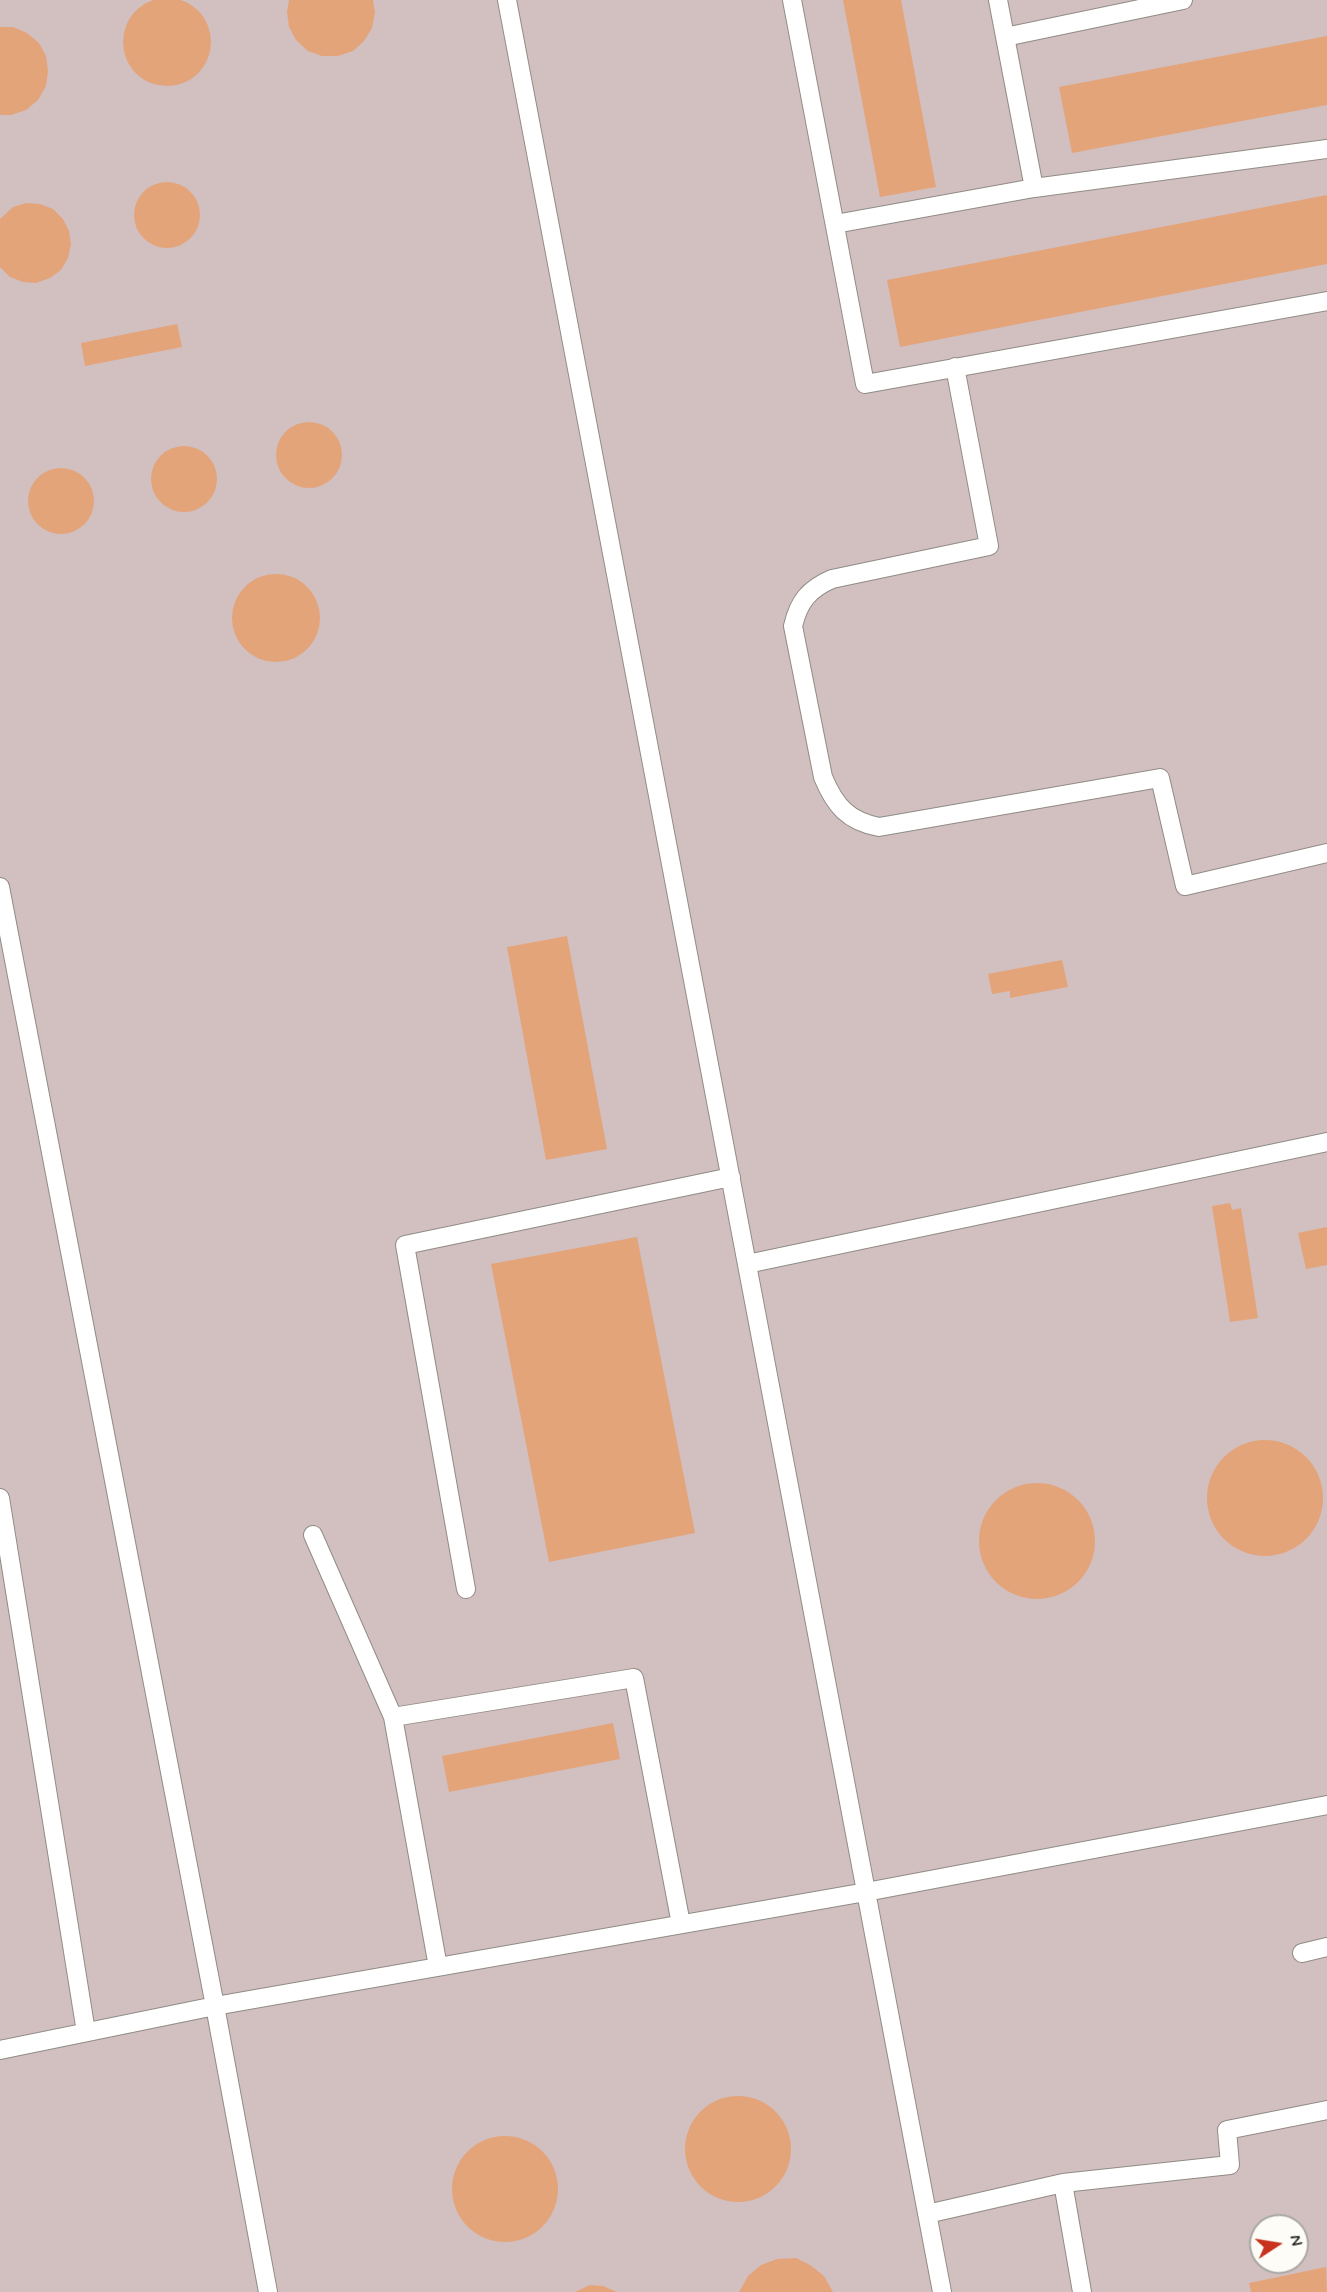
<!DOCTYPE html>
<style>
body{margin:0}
#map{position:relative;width:1327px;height:2292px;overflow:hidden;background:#f6eedc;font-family:Mynerve,sans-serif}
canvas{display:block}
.north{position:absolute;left:1249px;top:2214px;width:60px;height:60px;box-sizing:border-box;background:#fdfcf7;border:2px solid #a9a8a5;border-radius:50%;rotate:78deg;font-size:16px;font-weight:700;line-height:24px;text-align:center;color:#2b2b2b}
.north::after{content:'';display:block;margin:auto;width:21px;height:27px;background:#c8321e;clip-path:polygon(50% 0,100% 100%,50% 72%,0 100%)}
</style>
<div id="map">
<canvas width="1327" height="2292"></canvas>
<div class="north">N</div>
</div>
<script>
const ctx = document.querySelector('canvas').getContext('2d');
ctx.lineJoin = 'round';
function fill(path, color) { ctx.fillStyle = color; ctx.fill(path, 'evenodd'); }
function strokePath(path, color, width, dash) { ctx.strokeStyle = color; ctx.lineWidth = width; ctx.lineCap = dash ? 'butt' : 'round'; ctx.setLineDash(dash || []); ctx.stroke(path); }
const industrial = new Path2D(`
 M0,0H1327V2292H0ZM1261,2226H1297V2262H1261Z`);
const building = new Path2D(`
 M123 42a44 44 0 1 1 88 0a44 44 0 1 1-88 0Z
 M289,0H373L375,13L372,28L364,41L353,51L338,56H322L308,51L296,40L289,27L287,12Z
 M843,0H901L936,187L880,197Z
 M0,27H13L27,33L39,43L46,56L48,71L46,86L38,100L26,110L11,115H0Z
 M1327,36V105L1072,153L1059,87Z
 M134 215a33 33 0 1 1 66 0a33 33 0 1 1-66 0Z
 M1327,195V264L900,347L887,280Z
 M26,203L40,204L53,209L63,219L69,231L71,244L68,258L61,270L50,278L36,283L23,282L10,277L0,267V219L13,207Z
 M177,324L182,347L85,366L81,343Z
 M276 455a33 33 0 1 1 66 0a33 33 0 1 1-66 0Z
 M151 479a33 33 0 1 1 66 0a33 33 0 1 1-66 0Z
 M28 501a33 33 0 1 1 66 0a33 33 0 1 1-66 0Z
 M232 618a44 44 0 1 1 88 0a44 44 0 1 1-88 0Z
 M567,936L607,1149L546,1160L507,947Z
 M1062,960L1068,987L1010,998V991L992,994L988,974Z
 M1230,1203L1232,1210L1241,1208L1258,1318L1230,1322L1212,1206Z
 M1327,1227V1265L1306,1269L1298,1233Z
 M637,1237L695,1533L549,1562L491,1264Z
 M1207 1498a58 58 0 1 1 116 0a58 58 0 1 1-116 0Z
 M979 1541a58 58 0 1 1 116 0a58 58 0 1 1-116 0Z
 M613,1723L620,1759L449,1792L442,1756Z
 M685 2149a53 53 0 1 1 106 0a53 53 0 1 1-106 0Z
 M452 2189a53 53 0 1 1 106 0a53 53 0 1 1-106 0Z
 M796,2258L810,2265L824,2276L833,2292H739L748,2276L761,2265L777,2259Z
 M1326,2267L1327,2292H1251L1249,2283Z
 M590,2285L603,2286L617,2292H575Z`);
const service = new Path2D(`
 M507,0L942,2292
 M792,0L865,384L1327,301
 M1005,37L1183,0
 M1034,188L1327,149
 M835,224L1034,188L998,0
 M955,367L989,546L832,579C809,589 799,601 793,626L823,777C835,806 848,821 879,827L1160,778L1185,886L1327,853
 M0,887L215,2006L268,2292
 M747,1264L1327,1142
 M0,1498L86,2032
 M313,1535L393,1717
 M466,1589L405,1245L731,1177
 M1302,1953L1327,1947
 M438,1967L393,1717L634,1678L681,1924
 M0,2050L215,2006L866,1892L1327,1805
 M1063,2183L1230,2165L1227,2130L1327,2110
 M927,2214L1063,2183L1082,2292`);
fill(industrial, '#d2bfc0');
fill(building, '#e4a47a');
strokePath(service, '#908c84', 20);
strokePath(service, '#fff', 18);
</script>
